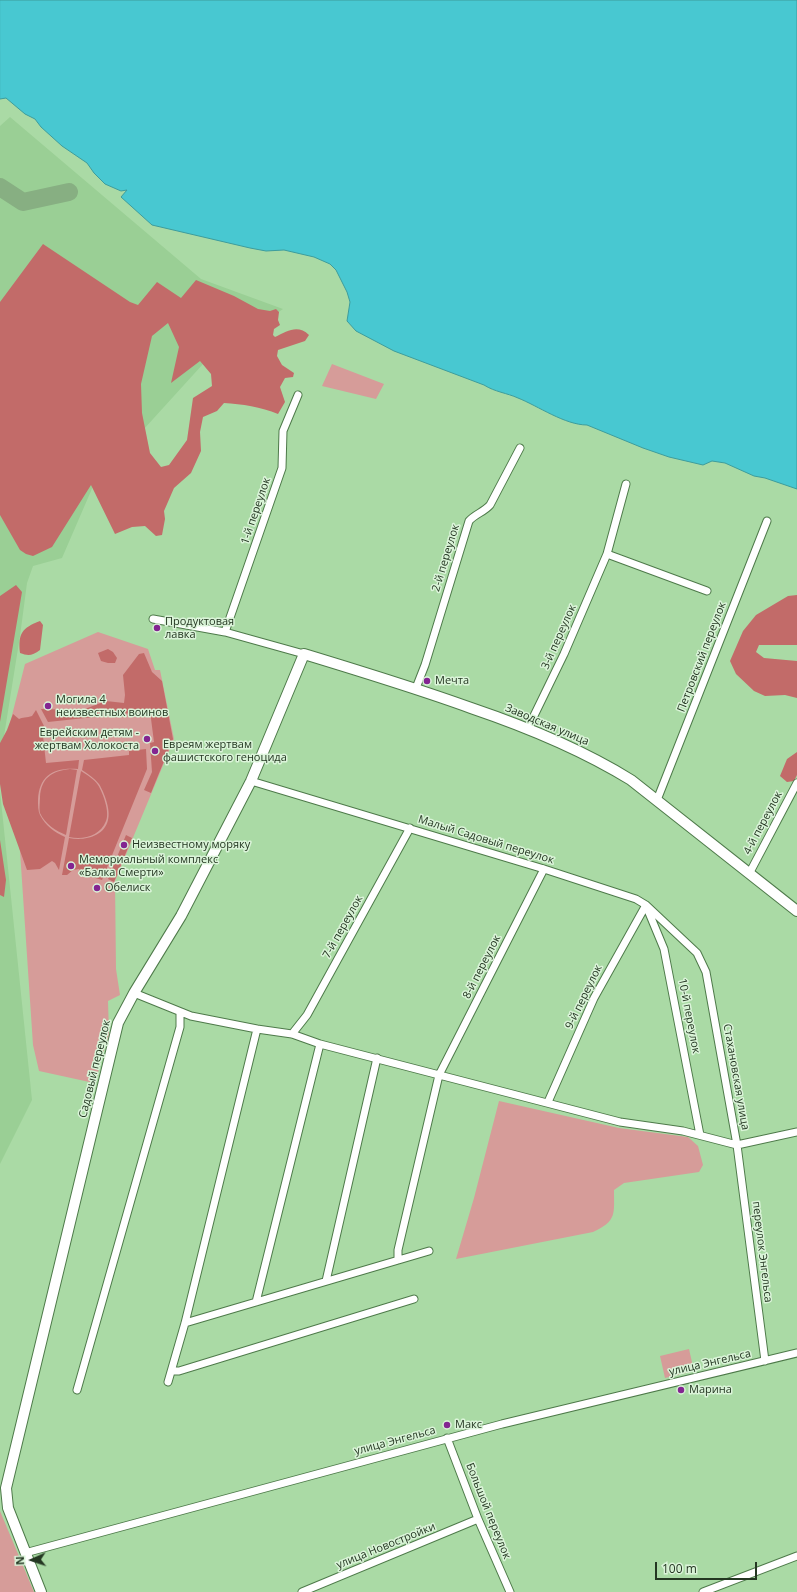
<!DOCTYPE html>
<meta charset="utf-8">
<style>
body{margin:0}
#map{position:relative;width:797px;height:1592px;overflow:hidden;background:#aadaa5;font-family:"Open Sans",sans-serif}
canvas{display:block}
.north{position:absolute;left:12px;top:1540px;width:40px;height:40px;-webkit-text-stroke:3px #dbf4d9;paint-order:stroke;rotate:267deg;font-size:11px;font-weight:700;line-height:16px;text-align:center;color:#243722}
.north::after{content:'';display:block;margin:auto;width:14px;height:18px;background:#243722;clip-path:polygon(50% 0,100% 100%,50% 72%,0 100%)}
.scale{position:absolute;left:655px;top:1562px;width:102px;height:18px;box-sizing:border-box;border:2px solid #243722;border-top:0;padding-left:5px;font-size:12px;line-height:14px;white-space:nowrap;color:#243722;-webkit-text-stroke:3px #dbf4d9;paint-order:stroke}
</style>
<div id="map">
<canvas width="797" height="1592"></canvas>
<div class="north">N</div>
<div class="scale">100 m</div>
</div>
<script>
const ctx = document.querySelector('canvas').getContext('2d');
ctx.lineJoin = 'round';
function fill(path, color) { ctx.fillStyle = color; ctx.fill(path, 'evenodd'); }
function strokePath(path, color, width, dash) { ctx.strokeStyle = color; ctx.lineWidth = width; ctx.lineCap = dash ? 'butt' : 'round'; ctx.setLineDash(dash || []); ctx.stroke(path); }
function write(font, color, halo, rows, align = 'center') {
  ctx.font = font + ' "Open Sans",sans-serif'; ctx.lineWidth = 3; ctx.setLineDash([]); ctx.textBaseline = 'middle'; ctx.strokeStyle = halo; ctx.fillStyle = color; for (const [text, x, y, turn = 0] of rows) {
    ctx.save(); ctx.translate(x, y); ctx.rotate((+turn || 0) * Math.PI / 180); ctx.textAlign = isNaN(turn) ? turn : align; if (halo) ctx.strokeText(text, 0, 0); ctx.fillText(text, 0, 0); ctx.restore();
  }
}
const built = new Path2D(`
 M10,117L201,279L283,309L203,364L94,484L62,558L33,566L27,583L20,636L0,761V126Z
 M0,791L32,1100L0,1164Z`);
const green = new Path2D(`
 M332,364L384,384L376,399L322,386Z
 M98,632L148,649L155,670H160L174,739L115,881L116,969L120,995L108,1001L109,1035L100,1062L96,1083H94L39,1071L33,1045L20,851L0,750L9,727L25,664Z
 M499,1101L619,1128L688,1137L698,1146L703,1165L699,1172L624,1183L614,1190C614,1214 617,1221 593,1232L456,1259L474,1198Z
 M689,1349L694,1371L665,1378L660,1356Z
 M0,1511L34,1592H0Z`);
const forest = new Path2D(`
 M43,244L130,302L138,305L157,282L181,298L196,280L234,296L258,309L270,311L276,309L279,312L278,320L280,325L274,329L273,335L275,337C287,331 298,324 309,335L305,341L278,350L277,356L282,365L294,373L293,377L285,378L280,387L285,402L278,414C261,407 242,404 224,403L217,411L203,417L200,432L201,451L191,473L174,488L164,511L165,519L162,535L156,536L145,526L132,527L115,534L91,485L52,547L33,556L26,554L20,550L0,515V302ZM168,323L179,347L171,383L200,361L211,374L212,386L193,398L187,440L169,465L161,467L150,453L142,413L141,384L152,336Z
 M16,585L22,592L0,722V596Z
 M797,595V645H759L756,652L764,658L797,661V698L785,695L765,696L754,691L736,674L730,661L743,631L756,615L788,596Z
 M40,621L43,625L40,650C32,656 28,656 20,653C18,633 22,628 40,621Z
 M108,649L113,652L117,658L115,663H108L101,661L98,653Z
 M144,653L152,672L162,681L173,739L151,793L144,790L152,772L150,743L154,742L150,711L48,722L41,709L82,710L106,701L124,703L125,695L123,675L139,654Z
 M36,710L44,726L42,727L46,763L79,760L78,769C54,767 39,775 38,800C38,805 38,811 40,815C46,826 54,832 65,837L59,870L55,863L52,861L40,869L27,870L3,804L0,784V743L7,730L13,714L19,719C22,717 27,718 32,716Z
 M146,749L147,769L102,880L85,875L79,869L73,870L67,875H62L69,838C84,841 104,837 108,820C111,810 104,792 99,784C94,778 88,774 82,770L84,760L129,755V751Z
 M797,752V775L794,781L787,782L780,776L787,759Z
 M70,769L77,770L66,835C56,831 45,824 40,813C39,809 40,802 40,797C41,778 52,771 70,769Z
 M81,771C87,775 94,779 98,785C103,793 110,812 106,821C100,836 84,840 69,837Z
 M126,835L132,838L114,882L108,879Z
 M0,840L6,880L4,897L0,895Z`);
const water = new Path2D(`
 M0,0H797V489L765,478L754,476L725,463L712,461L703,465L669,457L643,448L587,425C565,425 538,406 518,398C507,393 495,392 484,385L394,351L356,331L347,321L350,302L347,292L336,270L330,264L314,257L284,250L266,251L250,248L152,225L121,197L127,190L121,191L105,184L94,173L87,163L62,146L41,127L35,119L25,114L6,98L0,99Z`);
const taxiway = new Path2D(`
 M0,187L23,202L69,192`);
const street = new Path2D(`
 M607,554L707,591
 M153,619L225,632L304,654
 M225,632L282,468L283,431L298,395
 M416,688L425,665L469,521C475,514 484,512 490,505L520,448
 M528,728L564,654L607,554L626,484
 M251,781L544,869L636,899L646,905L697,953L706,972L737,1145L765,1361
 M657,800L767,521
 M749,874L797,783
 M647,908L664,949L700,1135
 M134,993L191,1016L257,1029L292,1034L320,1044L620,1122L683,1131L737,1145L797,1132
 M292,1034L307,1015L410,828
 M548,1102L594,998L646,905
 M398,1260V1250L439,1075L544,869
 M326,1281L377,1058
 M256,1302L320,1044
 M185,1323L429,1251
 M172,1371H179L414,1299
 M168,1382L185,1323L257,1029
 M77,1390L180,1027V1012
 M447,1438L478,1519L510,1592
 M25,1553L502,1424L797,1353
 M302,1592L478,1519
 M703,1592L797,1556`);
const secondary = new Path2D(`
 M41,1592L8,1508L6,1488L118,1023L134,993L181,916L251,781L304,654C360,671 416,688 471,708C527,727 581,749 631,780L797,911`);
const markers = [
 [157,628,4,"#832591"],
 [427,681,4,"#832591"],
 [48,706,4,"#832591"],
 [147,739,4,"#832591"],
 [155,751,4,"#832591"],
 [124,845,4,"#832591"],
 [71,866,4,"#832591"],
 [97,888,4,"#832591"],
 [681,1390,4,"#832591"],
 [447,1425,4,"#832591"]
];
const streetNames = [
 ["1-й переулок",256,511,-71],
 ["2-й переулок",446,558,-73],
 ["3-й переулок",559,637,-66],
 ["Петровский переулок",702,657,-69],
 ["Заводская улица",547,725,23],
 ["4-й переулок",763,823,-62],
 ["Малый Садовый переулок",486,840,17],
 ["7-й переулок",343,927,-61],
 ["8-й переулок",482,967,-63],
 ["9-й переулок",584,997,-64],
 ["10-й переулок",689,1016,79],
 ["Садовый переулок",95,1069,-76],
 ["Стахановская улица",736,1077,80],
 ["переулок Энгельса",762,1252,83],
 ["улица Энгельса",710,1363,-13],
 ["улица Энгельса",395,1441,-15],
 ["Большой переулок",488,1511,68],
 ["улица Новостройки",386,1546,-22]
];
const poiNames = [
 ["Продуктовая",165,622],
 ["лавка",165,635],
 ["Мечта",435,681],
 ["Могила 4",56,700],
 ["неизвестных воинов",56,713],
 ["Еврейским детям -",139,733,"right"],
 ["жертвам Холокоста",139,746,"right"],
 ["Евреям жертвам",163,745],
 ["фашистского геноцида",163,758],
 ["Неизвестному моряку",132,845],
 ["Мемориальный комплекс",79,860],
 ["«Балка Смерти»",79,873],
 ["Обелиск",105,888],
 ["Марина",689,1390],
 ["Макс",455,1425]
];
fill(built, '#9acf95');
fill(green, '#d69c99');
fill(forest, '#c26b69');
fill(water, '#48c8d1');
strokePath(water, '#3d9c9c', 1);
strokePath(taxiway, '#87af82', 18);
strokePath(street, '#4e7a4a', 9);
strokePath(secondary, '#4e7a4a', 12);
strokePath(street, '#fff', 7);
strokePath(secondary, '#fff', 10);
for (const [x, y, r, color] of markers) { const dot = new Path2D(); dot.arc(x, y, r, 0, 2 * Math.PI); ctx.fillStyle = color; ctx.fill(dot); strokePath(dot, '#dbf4d9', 1.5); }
write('11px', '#243722', '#dbf4d9', streetNames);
write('11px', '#243722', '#dbf4d9', poiNames, 'left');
</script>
